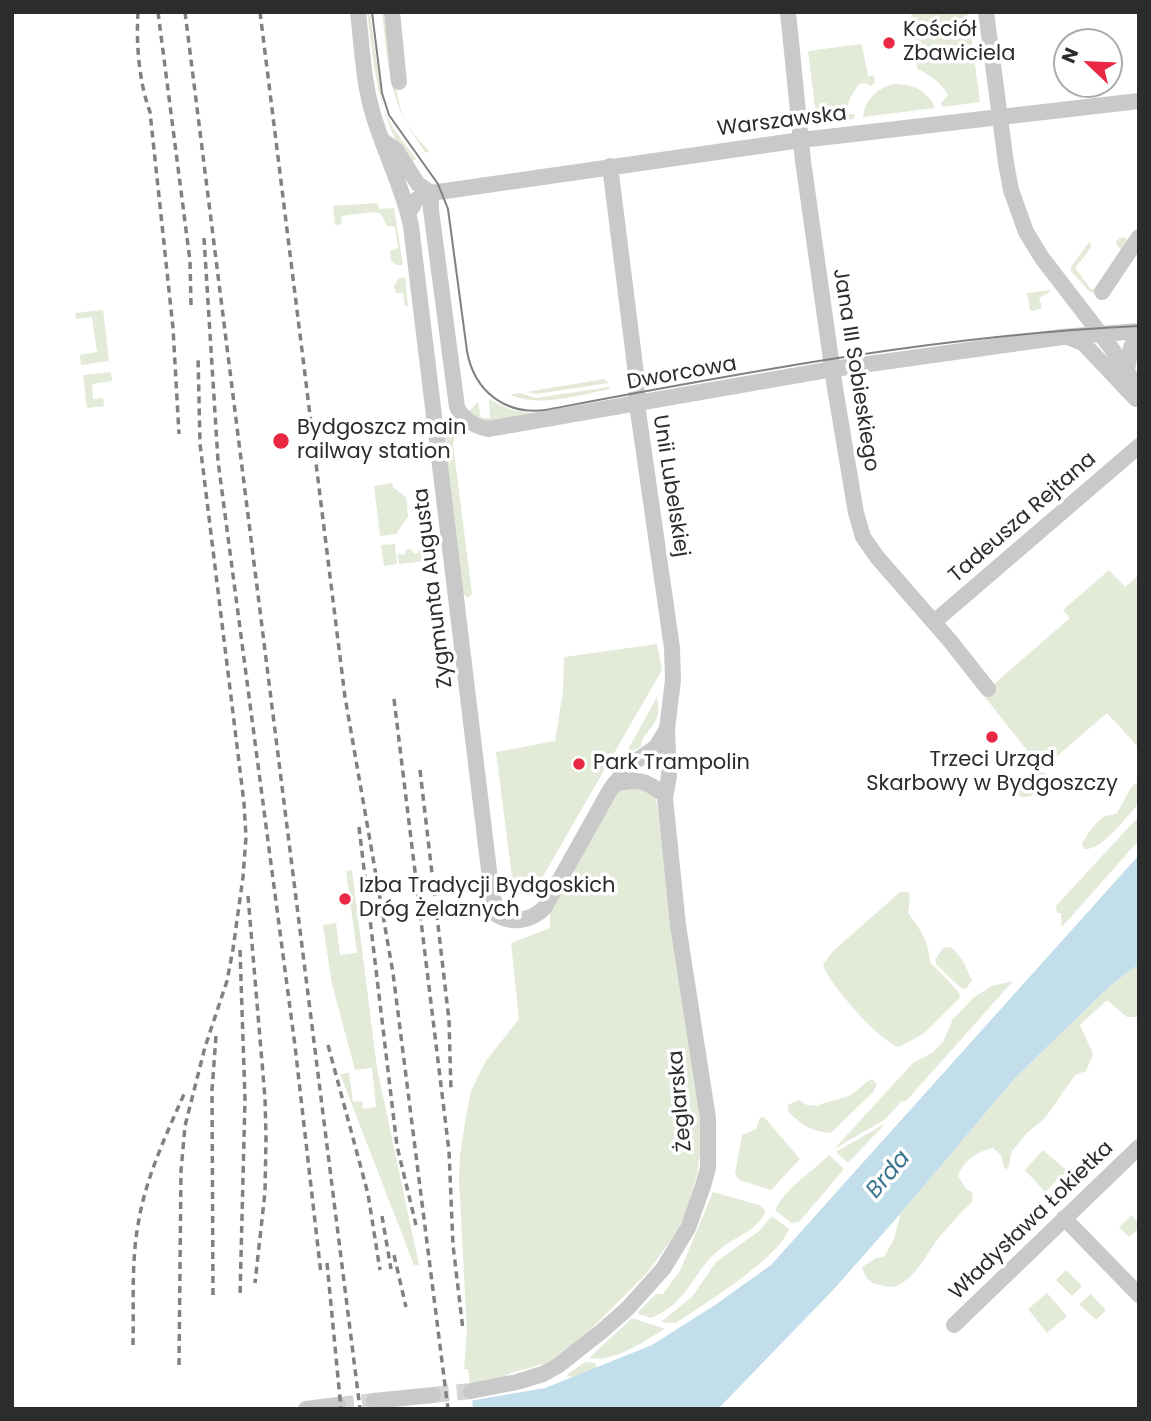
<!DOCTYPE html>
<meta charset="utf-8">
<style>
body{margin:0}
#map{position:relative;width:1151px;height:1421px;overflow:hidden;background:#fff;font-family:Poppins,sans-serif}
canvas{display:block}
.frame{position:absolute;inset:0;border:14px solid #2c2c2c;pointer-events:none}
.north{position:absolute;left:1053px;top:28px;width:70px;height:70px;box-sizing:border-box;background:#fff;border:2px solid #ababab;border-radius:50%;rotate:293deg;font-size:19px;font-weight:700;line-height:28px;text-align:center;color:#2c2c2c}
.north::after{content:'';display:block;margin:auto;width:24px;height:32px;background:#e92844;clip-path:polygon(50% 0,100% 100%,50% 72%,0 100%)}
</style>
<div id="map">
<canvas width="1151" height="1421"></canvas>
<div class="frame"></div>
<div class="north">N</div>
</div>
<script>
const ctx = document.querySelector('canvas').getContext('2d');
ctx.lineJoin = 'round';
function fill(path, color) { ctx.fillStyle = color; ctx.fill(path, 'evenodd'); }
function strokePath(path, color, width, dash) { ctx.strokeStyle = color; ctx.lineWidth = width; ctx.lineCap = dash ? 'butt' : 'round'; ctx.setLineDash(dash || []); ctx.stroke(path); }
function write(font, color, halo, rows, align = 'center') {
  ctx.font = font + ' Poppins,sans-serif'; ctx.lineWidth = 7; ctx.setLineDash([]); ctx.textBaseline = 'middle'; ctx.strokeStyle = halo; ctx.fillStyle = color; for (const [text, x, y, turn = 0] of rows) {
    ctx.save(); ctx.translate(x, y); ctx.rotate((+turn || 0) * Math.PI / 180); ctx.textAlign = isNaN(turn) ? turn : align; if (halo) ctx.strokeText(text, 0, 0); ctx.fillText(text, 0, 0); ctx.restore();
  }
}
const green = new Path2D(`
 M367,12H370L383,107L393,128L416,159L408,164C377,109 375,74 367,12Z
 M382,12H384L393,85L396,87C401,118 408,129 429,151L426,153C388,103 389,72 382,12Z
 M911,12H968L980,102L943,107L941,103L948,95C941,83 931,75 917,69Z
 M860,44L862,45L868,76H874L875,83L871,86L865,83L859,84L850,98L845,114H855L853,119L817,123L808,51Z
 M893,84C912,84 928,90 935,108L863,117C865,99 877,89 893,84Z
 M377,203L380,209L394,208L403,265H396L391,261L390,251L398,248L395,227L387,226L381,214L374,212L341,216L342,224L335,225L333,206Z
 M1122,237L1126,238L1128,243L1094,293L1090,292L1071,271V267L1089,242L1091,246L1090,249L1075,268L1091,289H1094L1121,249L1117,246L1116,241Z
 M405,277L408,306H405L403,293H396L394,286L398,279Z
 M1049,290L1051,291L1039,298L1042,308L1033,311L1030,310L1027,293Z
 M103,310L109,361L81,365L80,355L97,352L92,317L76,319L75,313Z
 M111,372L112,381L92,384L93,399L103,398L104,406L87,408L83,375Z
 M604,379L609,383L536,394L526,392Z
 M609,387L610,389C578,395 541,408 510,395L520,393L536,398Z
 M489,399L511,410L540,414L485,422L467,413L478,402L481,418H490Z
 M443,428L455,436L453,444L472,594L468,598L463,594Z
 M392,483L393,487L406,497L408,517L396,534L380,536L374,486Z
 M395,544L397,564L384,566L381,545Z
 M423,547L424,561L399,564L398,553L404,555L407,549H411L414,554L418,553L420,548Z
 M1109,570L1125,587L1139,575V748L1107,713L1042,769L984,696L988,689L1070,618L1063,610Z
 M657,644L662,670L531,897L513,885L496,752L555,741L563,691L564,657Z
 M657,697C664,728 642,728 641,747L625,755Z
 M1040,771L1046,774L1047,781C1038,792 1033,800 1019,796L1018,790C1024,783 1031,773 1040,771Z
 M1139,781V803C1127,816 1102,851 1084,849L1082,845C1084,838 1098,819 1105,816C1109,815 1113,815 1117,813L1132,786Z
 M638,786L655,796L657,805L678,964L701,1117V1147L697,1175L689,1202L678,1230L647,1273L589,1331L561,1355L543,1364L511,1373L494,1382L470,1385L468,1369H464L467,1331L459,1180L460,1155L466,1115L471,1091L485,1062L519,1019L511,943L550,928V907L616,793L625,787Z
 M1139,816V840L1062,927L1061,913H1057L1056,906Z
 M352,870L377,1068L419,1265H414L340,1074L349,1073L353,1102L362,1101L363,1109L376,1107L372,1068L355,1070L332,984L323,925L336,923L340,955L357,953L346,871Z
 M900,892H908L910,897L908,913C919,926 930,945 930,962L959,992L960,998L923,1034L899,1047C880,1042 829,984 823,965L832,952Z
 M951,947L962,959L972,980L966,989L961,988L937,965L935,960L943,948Z
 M1139,964V1017H1127L1107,1000L1080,1025L1093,1054L1086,1071L1075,1075L1045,1118L1028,1132L1012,1151L1008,1169L1004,1168L1001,1155L993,1148C976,1152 964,1160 958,1176L966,1189L972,1192L973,1198L971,1203C959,1214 948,1227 937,1240C926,1255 918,1273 902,1283C894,1288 889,1287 880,1285C871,1284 864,1277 862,1267L876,1258L884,1257L894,1239L901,1213L1015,1078L1111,985Z
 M1013,981L906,1101H902L884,1120L834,1149L913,1063L932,1053L943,1042L953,1019L974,997L992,986Z
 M872,1079L877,1084L873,1092L831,1133C813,1132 799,1124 788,1111V1105L799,1100L807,1105L818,1106C829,1099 841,1101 852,1094C860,1089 863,1083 872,1079Z
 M764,1117L800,1159L771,1190L739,1180L735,1174L742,1135L756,1129L760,1118Z
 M886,1123L848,1163L836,1152Z
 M1043,1150L1067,1171L1045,1192L1025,1170Z
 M829,1155L844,1169L799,1222L791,1223L775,1210C788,1185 810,1174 829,1155Z
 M713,1192L759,1205L764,1209L765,1213C755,1232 734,1237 719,1250C691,1273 691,1301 651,1318L639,1314L638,1312L656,1294H663L680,1271Z
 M1132,1215L1139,1225V1228L1129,1237L1119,1227Z
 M772,1216L789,1229C779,1258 703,1305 676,1323L661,1322L692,1297L716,1262L759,1231Z
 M1066,1270L1082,1286L1072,1296L1056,1280Z
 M1047,1293L1067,1316L1047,1333L1028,1309Z
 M1091,1294L1106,1310L1096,1320L1079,1304Z
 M632,1318L665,1329C643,1341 615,1363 589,1358Z
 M585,1362L595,1363L597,1369L572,1378L571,1376L567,1377L568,1374Z`);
const water = new Path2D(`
 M1139,855V964L1111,985L1015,1078L901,1213L834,1289L718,1409H422L545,1388L652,1345L715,1305L771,1265Z`);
const pier = new Path2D(`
 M472,1397L473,1409H435L434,1403Z`);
const minorTunnel = new Path2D(`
 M433,1395L471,1391
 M338,1405L374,1401`);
const minor = new Path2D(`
 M358,12C362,46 363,81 373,114C384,152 403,187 411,226L491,887L497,915C512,924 531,921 544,908L610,790L629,766L656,747L667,729
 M392,12L399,82
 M788,12L803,161L835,388L856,513L863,537L877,557L951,642L988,689
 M986,12L1006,163L1011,190L1026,232L1042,258L1112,349L1139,390
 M382,140L396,150L418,184L431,193
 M431,193V210L457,407C463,420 474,426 488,429L833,369L1062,337L1139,331
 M408,214L417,199L431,193L801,140L1139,101
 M1102,292L1139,237
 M1068,337L1083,343L1136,399
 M1127,370L1131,347L1139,336
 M934,622L1139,446
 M614,784C639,778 645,780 665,795
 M1064,1218L1139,1295
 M954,1325L1139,1147
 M471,1391L517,1382L543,1374L559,1365L602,1331L627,1309L663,1269L688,1228L703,1186L708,1168V1118L678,925L665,798L669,776L667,729L673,680L672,648L637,404L636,374L610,166
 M374,1401L433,1395
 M306,1409L338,1405`);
const tram = new Path2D(`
 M372,12L382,93L389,115L438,184L448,209L467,351C474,391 505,415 545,410C742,373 939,335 1139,326`);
const rail = new Path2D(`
 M138,12C136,44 139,82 150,112L173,328L179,434
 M158,12L190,261L191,305
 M185,12L360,1409
 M260,12L345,697L393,973L448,1409
 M204,238L218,461L295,1046L321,1274
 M394,699L449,1151L453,1245L463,1330
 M420,770L449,1020L451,1091
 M359,827L397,1146L416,1225
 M248,896L265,1098L266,1138L265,1192L255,1283
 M240,950L245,1099L240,1296
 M328,1045L368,1194L380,1270
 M382,1216L391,1269
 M394,1255L406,1307
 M327,1263L341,1409
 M213,1295L212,1090L216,1036
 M133,1345C134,1306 131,1264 138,1225C145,1179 166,1135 185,1092
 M179,1365L181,1171L185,1126L205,1047L227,981L233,949L243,877L246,837L244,803L200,444L198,356`);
const markers = [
 [889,43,7,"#e92844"],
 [281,441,9,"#e92844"],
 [992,737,7,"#e92844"],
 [579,764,7,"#e92844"],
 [345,899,7,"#e92844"]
];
const poiNames = [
 ["Kościół",903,31],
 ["Zbawiciela",903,55],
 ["Bydgoszcz main",297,429],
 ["railway station",297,453],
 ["Trzeci Urząd",992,761,"center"],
 ["Skarbowy w Bydgoszczy",992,785,"center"],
 ["Park Trampolin",593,764],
 ["Izba Tradycji Bydgoskich",359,887],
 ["Dróg Żelaznych",359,911]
];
const streetNames = [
 ["Warszawska",782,122,-7],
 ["Jana III Sobieskiego",855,370,81],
 ["Dworcowa",682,374,-10],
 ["Unii Lubelskiej",670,486,81],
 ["Tadeusza Rejtana",1023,518,-41],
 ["Zygmunta Augusta",434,588,-97],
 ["Żeglarska",681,1101,-95],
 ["Władysława Łokietka",1032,1221,-44]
];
const waterNames = [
 ["Brda",889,1175,-50]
];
fill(green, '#e3ead8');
fill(water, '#c3deeb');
fill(pier, '#fff');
strokePath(minorTunnel, '#d5d5d5', 16, [16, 8]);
strokePath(minor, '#c9c9c9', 16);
strokePath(tram, '#818181', 2);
strokePath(rail, '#818181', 3.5, [7, 5]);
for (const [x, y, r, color] of markers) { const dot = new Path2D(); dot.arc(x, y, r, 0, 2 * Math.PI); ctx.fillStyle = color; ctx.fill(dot); strokePath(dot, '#fff', 2.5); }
write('21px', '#2c2c2c', '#fff', poiNames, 'left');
write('21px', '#2c2c2c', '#fff', streetNames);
write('italic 23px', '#39738e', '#fff', waterNames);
</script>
